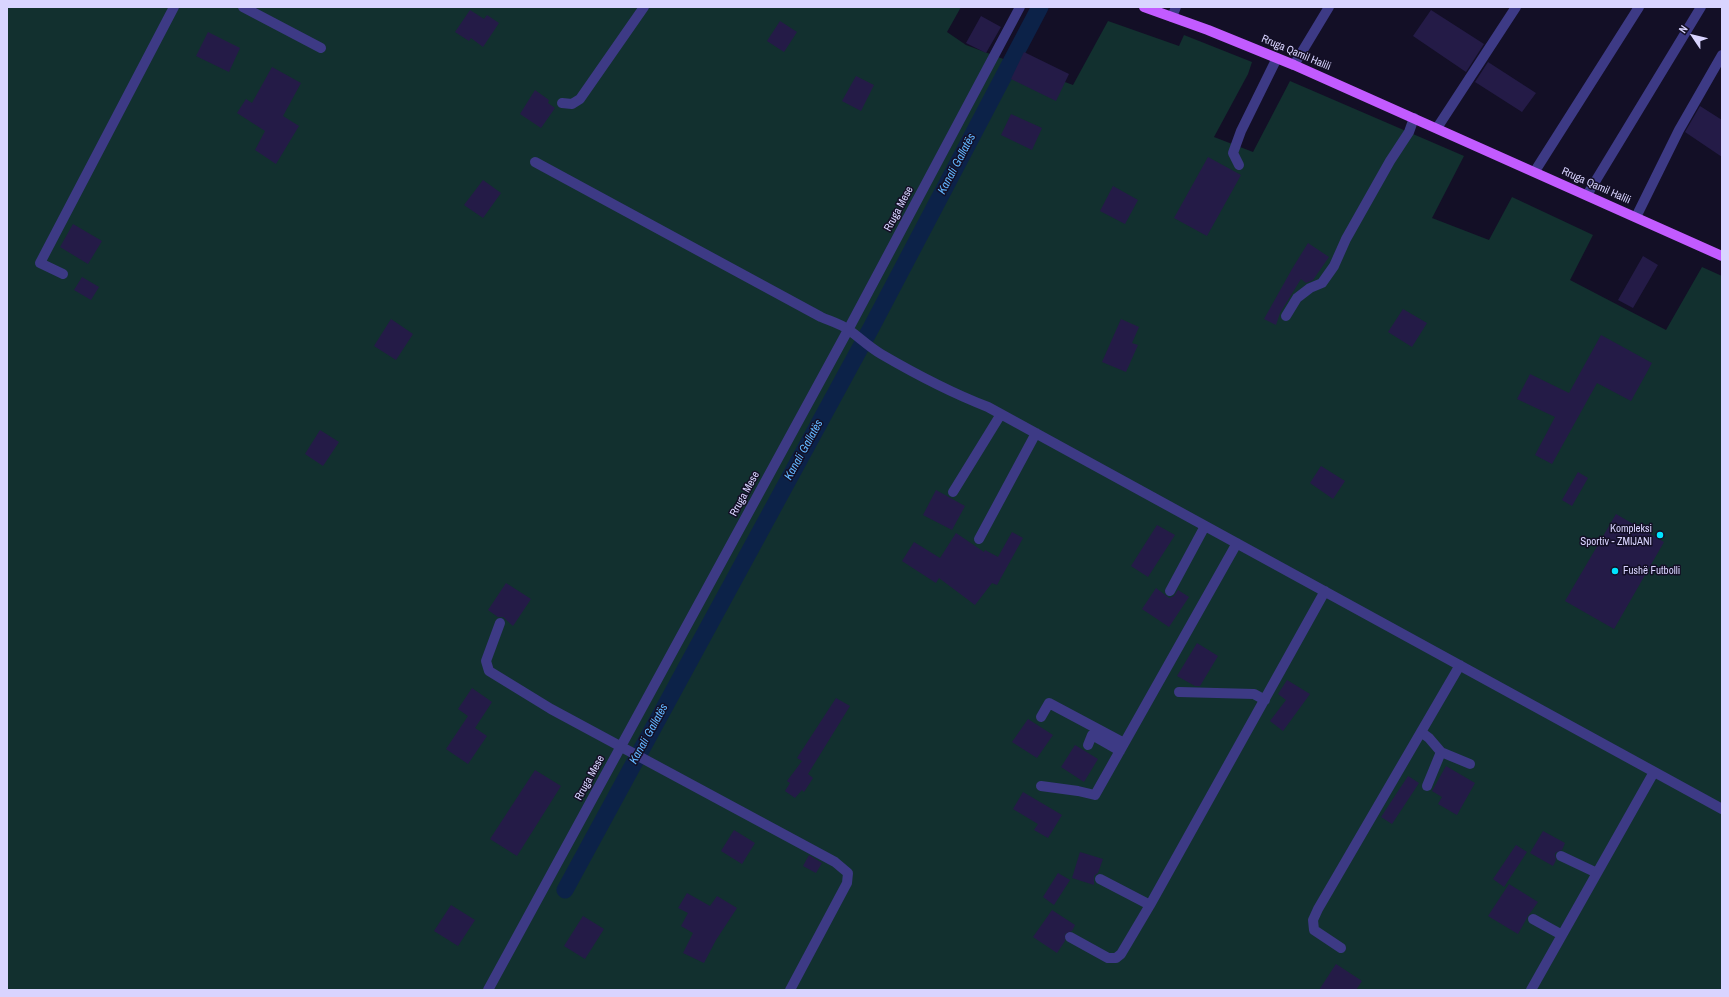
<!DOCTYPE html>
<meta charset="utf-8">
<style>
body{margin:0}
#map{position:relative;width:1729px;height:997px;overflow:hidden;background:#130f26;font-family:"Archivo Narrow",sans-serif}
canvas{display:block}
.frame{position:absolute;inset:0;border:8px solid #d9d4ff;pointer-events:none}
.north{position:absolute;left:1673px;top:16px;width:40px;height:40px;-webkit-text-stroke:3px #130f26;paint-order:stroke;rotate:305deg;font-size:11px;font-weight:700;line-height:16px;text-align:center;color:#d9d4ff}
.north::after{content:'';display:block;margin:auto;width:14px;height:18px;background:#d9d4ff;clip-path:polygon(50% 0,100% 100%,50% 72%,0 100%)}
</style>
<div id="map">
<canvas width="1729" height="997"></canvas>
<div class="frame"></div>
<div class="north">N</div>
</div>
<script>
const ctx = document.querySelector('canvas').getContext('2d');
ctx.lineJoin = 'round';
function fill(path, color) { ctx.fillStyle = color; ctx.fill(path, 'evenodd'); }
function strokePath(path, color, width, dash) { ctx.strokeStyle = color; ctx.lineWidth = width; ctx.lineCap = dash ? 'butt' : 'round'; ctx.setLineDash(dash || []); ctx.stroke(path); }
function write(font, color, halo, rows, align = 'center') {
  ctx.font = font + ' "Archivo Narrow",sans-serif'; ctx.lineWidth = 3; ctx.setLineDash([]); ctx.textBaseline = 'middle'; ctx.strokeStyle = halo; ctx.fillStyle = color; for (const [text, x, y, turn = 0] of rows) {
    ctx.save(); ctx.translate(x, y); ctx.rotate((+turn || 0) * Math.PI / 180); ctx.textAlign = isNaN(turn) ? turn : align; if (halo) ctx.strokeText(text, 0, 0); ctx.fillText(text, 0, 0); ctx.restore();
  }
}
const green = new Path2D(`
 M7,7H961L947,32L966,45L1073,85L1108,21L1179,46L1184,35L1252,62L1248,74L1214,137L1253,152L1290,81L1464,156L1432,218L1489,240L1512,197L1593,235L1570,280L1666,330L1702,267L1722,276V990H7Z`);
const canal = new Path2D(`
 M565,890L871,328L1040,7`);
const building = new Path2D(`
 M470,10L484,19L487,15L499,23L483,47L471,38L469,41L455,32Z
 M1431,10L1484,44L1466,72L1413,36Z
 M981,16L1001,27L986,53L966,43Z
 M780,21L797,32L784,52L767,41Z
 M208,32L240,48L229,72L196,56Z
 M1024,52L1069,74L1056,101L1011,79Z
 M1488,62L1536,93L1522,112L1475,82Z
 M272,67L301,83L283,116L299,126L276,164L255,150L265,131L237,113L246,99L252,103Z
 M856,76L874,85L861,111L842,101Z
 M535,90L549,100L548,103L555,108L541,128L520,114Z
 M1700,106L1722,120V157L1685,132Z
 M1011,114L1042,128L1032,150L1001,135Z
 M1208,157L1241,175L1207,236L1174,218Z
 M483,180L501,193L483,218L464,205Z
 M1113,186L1138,200L1125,224L1100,211Z
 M73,224L102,241L88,264L60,247Z
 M1308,243L1329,257L1313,280L1306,283L1301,279L1280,313L1276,325L1264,319L1292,269Z
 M1643,256L1658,265L1633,308L1618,300Z
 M82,277L99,287L91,300L74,290Z
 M1403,309L1427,323L1412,347L1388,332Z
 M391,319L413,334L396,360L374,346Z
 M1121,319L1139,327L1132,343L1138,345L1126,372L1102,362Z
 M1601,335L1652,363L1631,401L1597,383L1552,464L1535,455L1555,417L1517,399L1530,374L1569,393Z
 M320,430L339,442L323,466L305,454Z
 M1321,466L1345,481L1333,499L1310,483Z
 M1578,472L1588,478L1572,506L1562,500Z
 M936,490L965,506L952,530L923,515Z
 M1616,514L1664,542L1614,629L1565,601Z
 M1157,525L1175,535L1148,577L1131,566Z
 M1012,532L1023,538L997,585L992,583L975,605L939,578L936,583L902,561L914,542L940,558L956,533L984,552L985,550L998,557Z
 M506,583L531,599L513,626L503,617H498L488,610Z
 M1156,588L1169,598L1174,596L1178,590L1189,597L1169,627L1142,609Z
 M1197,643L1218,656L1200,686H1195L1177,676Z
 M1287,680L1310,694L1283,731L1270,721L1286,700L1278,694Z
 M472,688L492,702L475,728L487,736L468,764L446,749L468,716L458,709Z
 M836,698L850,706L808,774L813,778L804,792L802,790L795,798L785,791L790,783L787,781L802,761L797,758Z
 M1028,719L1053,735L1037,758L1012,742Z
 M1075,745L1098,759L1084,782L1061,767Z
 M1446,766L1475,783L1457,815L1438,804L1442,797L1432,791Z
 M535,770L561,786L517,856L490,839Z
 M1408,776L1419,783L1392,824L1381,817Z
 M1023,792L1062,815L1048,838L1034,830L1038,824L1013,809Z
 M734,830L755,843L742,864L721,851Z
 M1543,831L1565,843L1562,850L1555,853L1556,860L1553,866L1530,853Z
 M1516,845L1527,852L1504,887L1493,879Z
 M1080,852L1103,859L1098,873L1094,876V885L1072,878Z
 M809,855L822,863L816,873L803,866Z
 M1058,873L1070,880L1054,905L1043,897Z
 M1509,884L1538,902L1528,916L1518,934L1488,916Z
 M687,893L710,906L717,896L737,908L716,940L704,963L683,953L693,933L681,926L688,913L678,908Z
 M451,905L475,920L458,946L434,931Z
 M1052,910L1075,925L1072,931L1065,934V941L1057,953L1033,937Z
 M583,916L604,929L585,959L564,946Z
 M1336,964L1362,981L1356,990H1319Z`);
const minor = new Path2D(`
 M243,7L321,48
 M1172,17L1176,7
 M1294,65L1329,7
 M562,103L572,104L580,99L644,7
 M1437,128L1516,7
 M535,162L821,317C830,321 841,324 849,330C860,338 869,347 881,354C917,375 949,392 988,407L1722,809
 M1239,165L1233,153L1241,131L1277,58
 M1535,171L1639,7
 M1587,195L1701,7
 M1636,217L1679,130L1722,55
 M63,274L40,263L174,7
 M1286,316L1297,298L1310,288L1322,283L1334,266L1346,239L1390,161L1409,132L1414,118
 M953,492L1001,414
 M979,539L1036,433
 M1170,591L1205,526
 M500,623L486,661L489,671L551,709L835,862L848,873L847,883L790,990
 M1179,692L1254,694L1265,700
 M1041,717L1049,703L1124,743
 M1421,732L1429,738L1441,752L1470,764
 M1088,745L1092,735L1120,751
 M1041,786L1078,791L1095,795L1237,543
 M1427,786L1441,752
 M1561,856L1597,873
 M1100,879L1150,905
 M1533,919L1562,935
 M1070,937L1108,958H1116L1121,954L1150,905L1325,591
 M1341,948L1314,930L1313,920L1318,909L1460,665
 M488,990L848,330L1020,7
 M1531,990L1654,772`);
const major = new Path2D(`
 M1144,7L1208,30L1294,65L1722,256`);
const markers = [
 [1660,535,4,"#00e5ff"],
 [1615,571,4,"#00e5ff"]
];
const streetNames = [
 ["Rruga Qamil Halili",1296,53,23],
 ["Rruga Qamil Halili",1596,186,24],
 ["Rruga Mese",899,209,-62],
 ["Rruga Mese",745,494,-61],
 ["Rruga Mese",590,778,-61]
];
const poiNames = [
 ["Kompleksi",1652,529],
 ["Sportiv - ZMIJANI",1652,542],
 ["Fushë Futbolli",1623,571,"left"]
];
const waterNames = [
 ["Kanali Gallatës",957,164,-62],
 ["Kanali Gallatës",804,450,-61],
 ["Kanali Gallatës",649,734,-61]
];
fill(green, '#12302f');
strokePath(canal, '#0c2248', 17);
fill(building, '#241b47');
strokePath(minor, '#3d3a85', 10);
strokePath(major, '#c25bff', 10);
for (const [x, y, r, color] of markers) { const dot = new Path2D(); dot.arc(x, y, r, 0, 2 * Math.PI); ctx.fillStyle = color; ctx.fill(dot); strokePath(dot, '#130f26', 1.5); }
write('11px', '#d9d4ff', '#130f26', streetNames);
write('11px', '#d9d4ff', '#130f26', poiNames, 'right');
write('italic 12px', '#62b6ff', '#130f26', waterNames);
</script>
